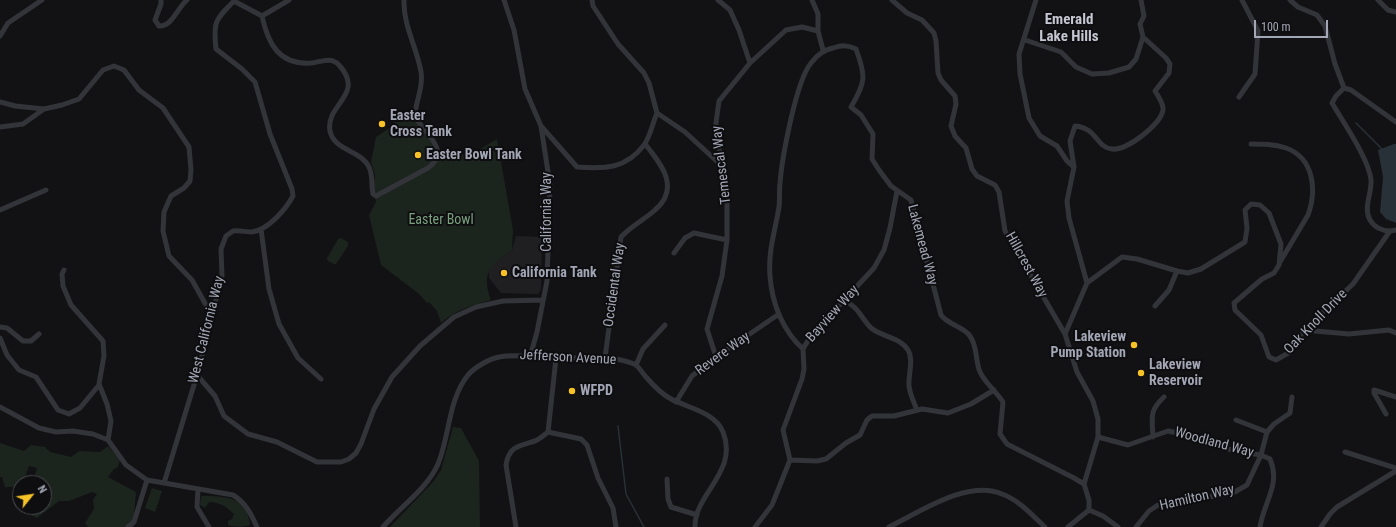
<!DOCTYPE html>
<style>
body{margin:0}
#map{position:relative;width:1396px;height:527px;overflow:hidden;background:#121214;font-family:"Roboto Condensed",sans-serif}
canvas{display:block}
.north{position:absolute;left:12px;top:475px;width:40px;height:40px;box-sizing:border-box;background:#0e0d0f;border:1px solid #4a4b51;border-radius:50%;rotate:60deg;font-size:11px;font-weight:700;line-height:16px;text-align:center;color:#a3a7b5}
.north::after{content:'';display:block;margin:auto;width:14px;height:18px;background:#f7c228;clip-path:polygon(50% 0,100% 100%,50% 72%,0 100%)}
.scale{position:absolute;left:1254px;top:20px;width:74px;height:18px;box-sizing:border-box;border:2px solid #a3a7b5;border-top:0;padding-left:5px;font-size:12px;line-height:14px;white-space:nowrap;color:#a3a7b5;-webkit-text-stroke:3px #0e0d0f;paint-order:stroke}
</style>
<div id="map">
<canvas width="1396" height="527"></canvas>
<div class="north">N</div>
<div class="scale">100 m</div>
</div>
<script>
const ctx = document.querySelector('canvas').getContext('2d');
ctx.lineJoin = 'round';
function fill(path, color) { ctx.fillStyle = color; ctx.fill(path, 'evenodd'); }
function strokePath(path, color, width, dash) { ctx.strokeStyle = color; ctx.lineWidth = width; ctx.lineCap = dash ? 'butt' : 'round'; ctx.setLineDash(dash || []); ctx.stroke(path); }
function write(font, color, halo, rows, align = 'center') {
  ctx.font = font + ' "Roboto Condensed",sans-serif'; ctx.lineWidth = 4; ctx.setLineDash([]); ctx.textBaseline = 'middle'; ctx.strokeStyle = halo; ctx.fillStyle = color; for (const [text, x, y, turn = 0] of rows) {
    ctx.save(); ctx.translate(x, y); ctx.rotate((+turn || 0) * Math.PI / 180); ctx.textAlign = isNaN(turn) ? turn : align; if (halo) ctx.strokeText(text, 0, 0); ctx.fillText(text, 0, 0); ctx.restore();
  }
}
const built = new Path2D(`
 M516,236L542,237L541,289L538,294L501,293L489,278V271L493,263L512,250Z`);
const green = new Path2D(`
 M404,112C416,123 433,135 435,152L470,155L497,139L513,230L512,250C490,265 481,273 491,300C472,305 456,310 441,323L437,311L429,302L427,303L419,294L381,265L369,215L376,202L373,187L375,175L371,162L376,137L388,129Z
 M341,238L348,242V246L336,264H334L328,261L327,258L338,239Z
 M453,427L461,428L479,461L480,527H390L433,482L441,470Z
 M0,443L24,451L31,445L45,447L50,452L71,457L79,451L100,452L108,446L120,460L118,467L114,469L108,477L136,492L133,527H88L85,523L94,509L93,500L97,494L92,492L69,501H59L37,518L31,515L36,509L35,507H44V483H33L37,468L29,466L23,483L15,487H5L2,477H0Z
 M152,488L162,491L155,512L145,508Z
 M201,496C224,496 248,496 250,525C244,527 233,527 228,525V521L232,519L234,514C226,507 221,502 209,502L205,508L200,505Z`);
const water = new Path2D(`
 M1394,144H1396V223L1386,219L1380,212L1383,177L1378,150Z`);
const stream = new Path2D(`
 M1356,123L1382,149
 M618,426L626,494L644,527`);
const minor = new Path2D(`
 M161,0V4L155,20L159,26C172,27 178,7 187,0
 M504,0L514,30L525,89L541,126L550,185L547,281L537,332L530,357
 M592,0L593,6L618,44L644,73L649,83L657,113
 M718,0L730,10L739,30L750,63
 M812,0L818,14V31L823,50
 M892,0L907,13L922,20L934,33L936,41L938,73L941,80L955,96L956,104L951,126L955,136L966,148L972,169L977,176L995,185L999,192L1005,231L1065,334
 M1036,0L1019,54L1020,74L1029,118L1040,136L1057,146L1067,161L1074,167
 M1290,0L1298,7L1317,15L1325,26L1335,64L1344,88
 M1378,0L1388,10L1396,12
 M262,16C268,44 279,65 311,63C321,62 331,56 339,65C366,95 325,104 330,131C334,151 361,150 369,167C373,175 371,185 373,194L376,196L428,168C452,151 424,132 415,117C415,101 424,88 421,72C417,48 403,25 404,0
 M0,36L8,23L42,0
 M1025,40L1061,52L1076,67L1092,74L1109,73L1129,67L1136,59L1143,37
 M1239,97L1255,74L1258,31L1242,0
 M0,102L15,106L44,109L62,105L79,99L103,70L114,66L124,70L139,90L163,108L189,147L191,170L190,181L184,188L171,196L164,212L163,231L169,256L192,280L211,314
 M657,113L685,132L722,166
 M541,126L577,167C605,169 626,169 644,145C650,137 653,122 657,113
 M0,127L23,124L44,109
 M1251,144C1263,144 1274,144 1286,148C1314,158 1317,190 1308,215L1280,262
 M0,210L46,190
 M261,229L269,289L279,324L298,358L321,379
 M1390,231C1382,231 1374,227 1370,220C1363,208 1372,193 1371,180C1369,159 1343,122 1332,103L1336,96L1344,88L1351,90L1396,122
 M674,253L685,238L694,233L727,240
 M64,270L62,274L63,286L71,305L103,341L104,356L99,384L107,404L111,421L108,440
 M1087,283L1122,257L1137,259L1177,271L1188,273L1201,269L1245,242L1247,228L1245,210L1251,204L1260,205L1269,213L1281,244L1279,265L1274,273L1262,279L1234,303L1235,310L1261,335L1269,357L1276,360L1290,352L1304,330L1353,284L1390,231L1396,230
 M844,301C858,306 861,318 871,328C882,337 900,337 908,350C914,360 908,375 909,386C910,395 914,402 917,410
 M1155,306L1169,290L1177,271
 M0,327L7,328L23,341H31L39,334
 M1304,330L1349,334L1389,330L1396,333
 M0,338L7,355L19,370L36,377L58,410L69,414L80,408L99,385
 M803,349C783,331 772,304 770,276C768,250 775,232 779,207C780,199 779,191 780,183C782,158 796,81 811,63C817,55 823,50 833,48C842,45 848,45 856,49C866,76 866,82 851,107L861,115L873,134L872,159L879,170L891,186L911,200L941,315C948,325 963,326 970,336C978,347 975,361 980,372C985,383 996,391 1003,402L1000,434L1007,444L1074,478L1084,484
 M716,357L707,329L722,276L727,240V203L723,167L715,130L719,101L750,63L786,30L802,27L818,31
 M605,358L621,237C631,226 644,220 655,210C681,188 661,164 645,144
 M636,365L643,349L665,325
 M197,375L215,396L224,416L248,434L277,442L317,462H341L349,459L356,453L361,444L374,409L392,377L420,346L454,317L476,307L503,301L543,300
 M676,402L692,376L716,357L779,314
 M0,407L39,428L56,432L73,431L93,434L108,440L126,465L147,480L233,495C246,503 251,514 257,527
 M1386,414L1374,393V390L1396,397
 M1236,420L1267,432
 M548,432L581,439L587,445L598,478L613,508L616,527
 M1098,437L1128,445L1168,431L1182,434L1204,443L1236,451L1261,455L1270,459C1281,485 1264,501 1260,527
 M1153,437C1152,417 1149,411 1164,397
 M1345,452L1396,468
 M790,460L817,461L826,459L846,443L860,435L867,420L872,416H894L922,409L948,413L971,404L994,390
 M667,479L668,499L671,507L697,515
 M164,483L197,375L222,276L221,249L226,236L233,231C239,230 246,232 252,232C268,230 286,209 293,196L292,189L270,134L255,82L242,69L216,49C213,22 215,20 234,1L262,16L289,0
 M198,489L197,507L209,527
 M1089,510L1103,516L1118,527
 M128,527L134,522L147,480
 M383,527C401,506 427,489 438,464C450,435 448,400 468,375C475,367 489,359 499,357C517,353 538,358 556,358C582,359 610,354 634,364C639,366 642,373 646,377C653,385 661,394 671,399C688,408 715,412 723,432C739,472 694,494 695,527
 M516,527L506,465C509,446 519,446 535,441C540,439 544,435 548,432L556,358
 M755,527L772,505L790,460L783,430L802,379L804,369L803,349L810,337L820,326L874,268L884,250L890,228L897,191
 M889,527C920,512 968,479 1002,494C1019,500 1032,515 1045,527
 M1068,527L1089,510V500L1084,484L1098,437V419L1093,401L1077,372L1065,334L1087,283L1069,218L1067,201L1074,167L1070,141L1075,126C1098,128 1095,147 1112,149C1127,151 1161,124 1163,110C1164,104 1158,96 1155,91L1169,73L1170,64L1166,58L1143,37L1140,24L1144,16L1141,0
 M1136,527L1149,511L1158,505L1233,493L1247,485L1261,455L1267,432L1274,424L1290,413L1292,397
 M1321,527L1330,514L1337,507L1396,471`);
const markers = [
 [382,124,4,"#f7c228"],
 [418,155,4,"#f7c228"],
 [504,273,4,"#f7c228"],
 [1134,345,4,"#f7c228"],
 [1141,373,4,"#f7c228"],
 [572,391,4,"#f7c228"]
];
const poiNames = [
 ["Easter",390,116],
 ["Cross Tank",390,132],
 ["Easter Bowl Tank",426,155],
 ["California Tank",512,273],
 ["Lakeview",1126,337,"right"],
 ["Pump Station",1126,353,"right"],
 ["Lakeview",1149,365],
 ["Reservoir",1149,381],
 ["WFPD",580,391]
];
const streetNames = [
 ["Temescal Way",722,165,-97],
 ["California Way",547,212,-90],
 ["Lakemead Way",922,245,75],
 ["Hillcrest Way",1026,265,61],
 ["Occidental Way",615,285,-82],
 ["Bayview Way",833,314,-48],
 ["Oak Knoll Drive",1316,322,-46],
 ["West California Way",207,330,-76],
 ["Revere Way",723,354,-36],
 ["Jefferson Avenue",568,358,3],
 ["Woodland Way",1214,443,15],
 ["Hamilton Way",1197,498,-13]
];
const parkNames = [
 ["Easter Bowl",441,220]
];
const neighbourhoodNames = [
 ["Emerald",1069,20],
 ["Lake Hills",1069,37]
];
fill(built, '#1f1e21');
fill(green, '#1c241e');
fill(water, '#283038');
strokePath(stream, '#283038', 1.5);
strokePath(minor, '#333439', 5);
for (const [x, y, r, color] of markers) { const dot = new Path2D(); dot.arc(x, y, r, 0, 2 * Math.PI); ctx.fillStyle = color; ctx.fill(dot); strokePath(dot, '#0e0d0f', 1.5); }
write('bold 14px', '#a3a7b5', '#0e0d0f', poiNames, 'left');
write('14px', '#a3a7b5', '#0e0d0f', streetNames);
write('14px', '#7aa17f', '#0e0d0f', parkNames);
write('bold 15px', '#c4c7d1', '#0e0d0f', neighbourhoodNames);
</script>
